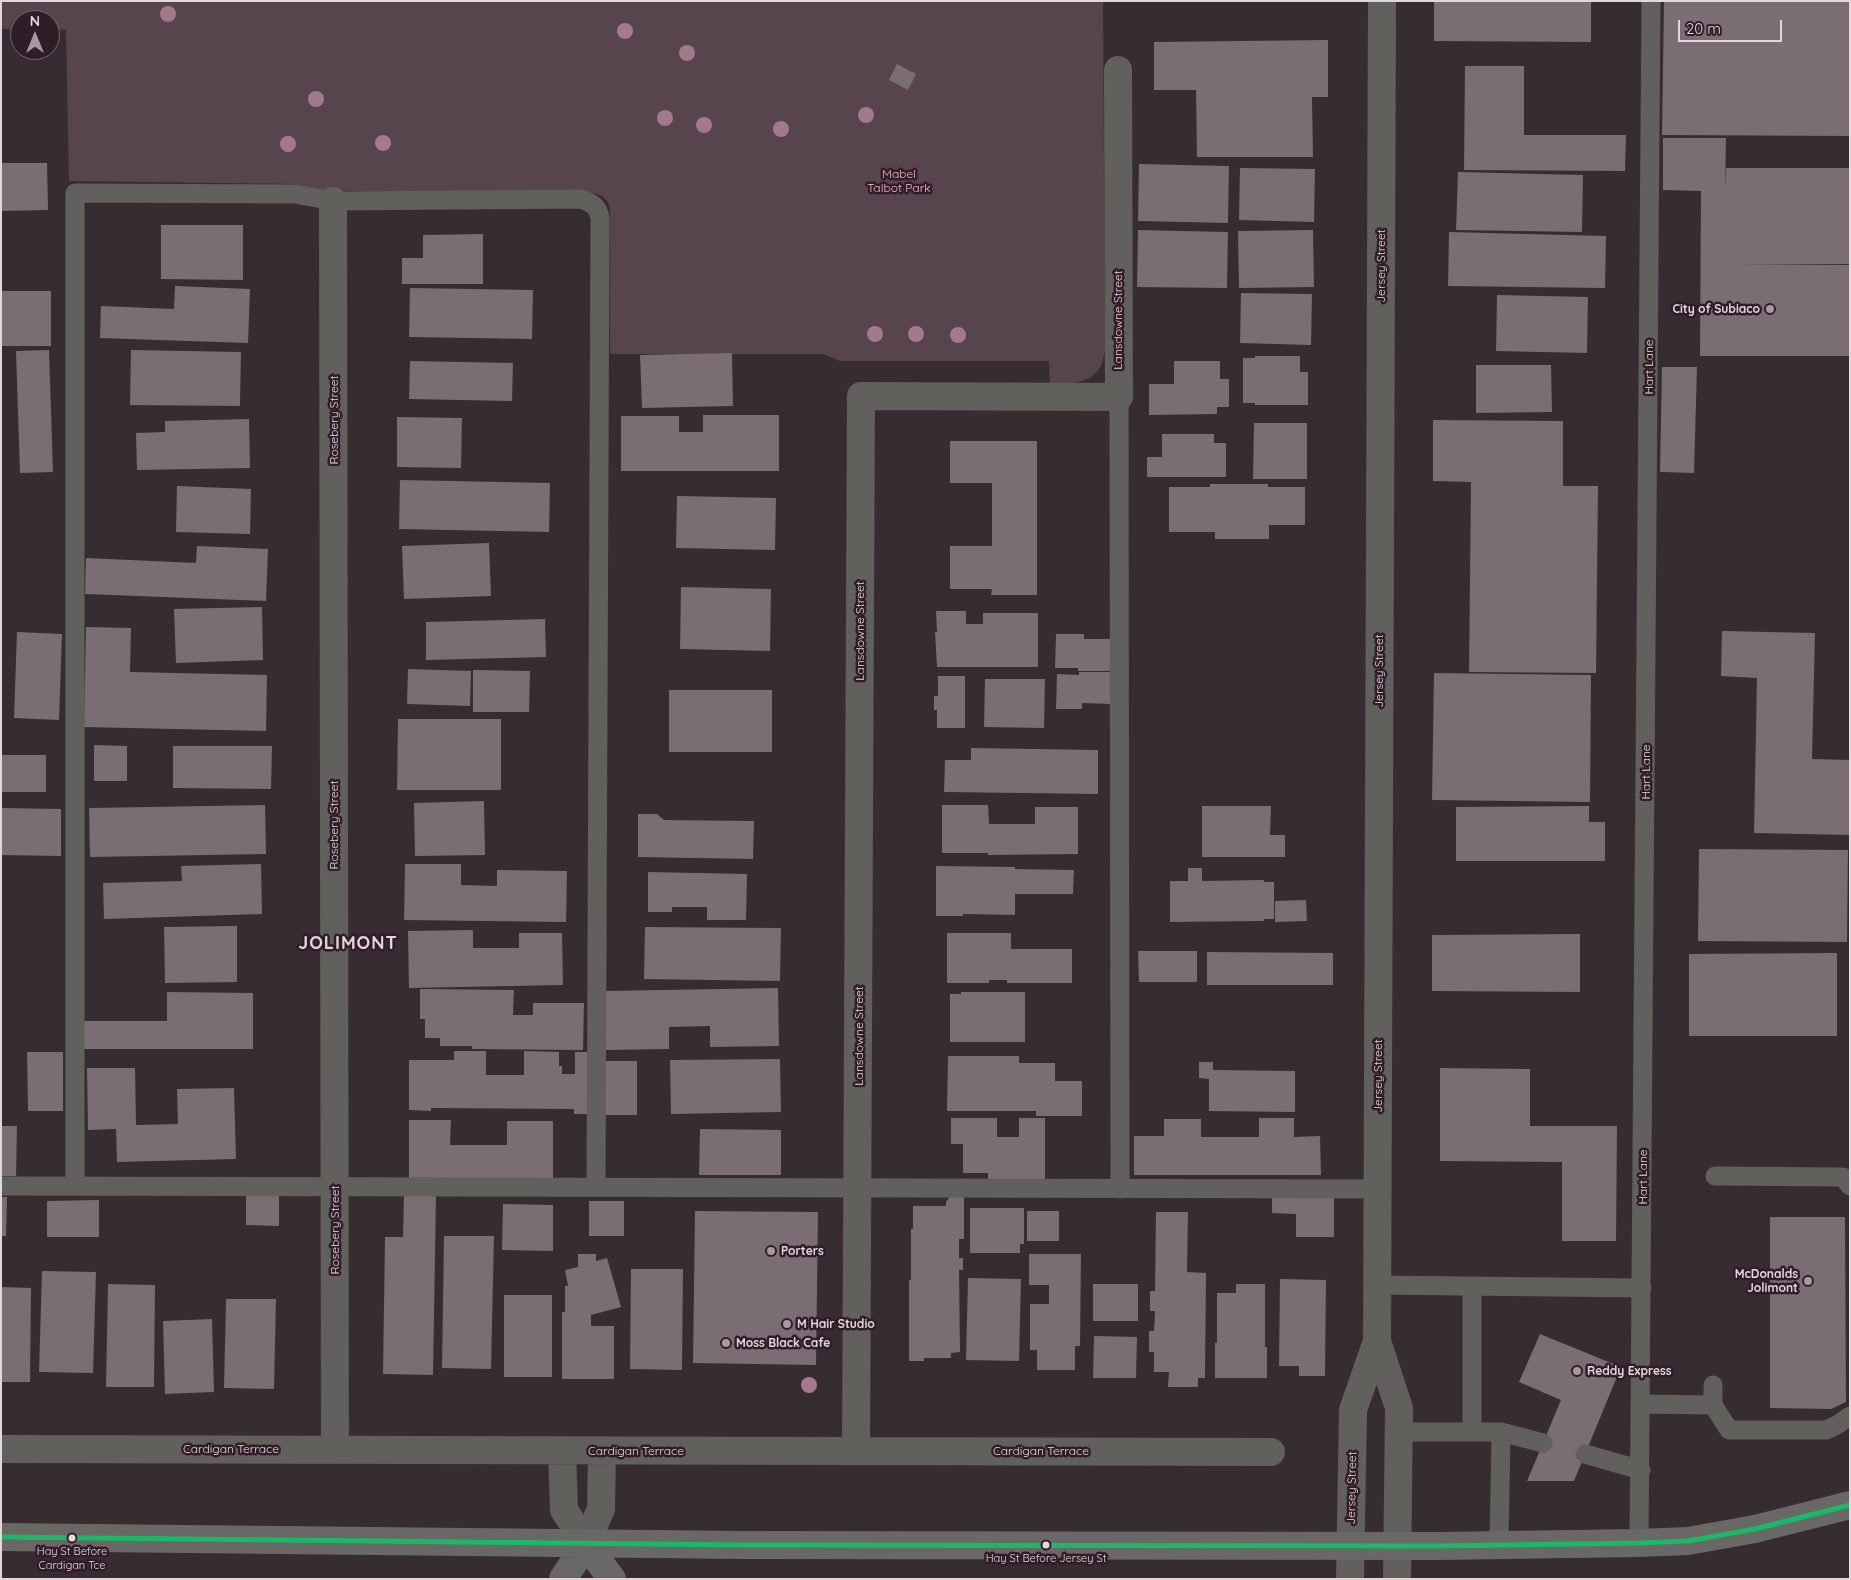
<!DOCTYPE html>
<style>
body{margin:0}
#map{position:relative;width:1851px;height:1580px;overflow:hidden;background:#372c31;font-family:Quicksand,sans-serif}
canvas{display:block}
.frame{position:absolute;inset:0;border:2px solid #e4d6dc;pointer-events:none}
.north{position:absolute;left:10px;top:10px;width:50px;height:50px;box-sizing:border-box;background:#311d27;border:1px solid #79676f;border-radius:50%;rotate:0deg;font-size:14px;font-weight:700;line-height:20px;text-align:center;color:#e4d6dc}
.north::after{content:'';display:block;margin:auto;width:18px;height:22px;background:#a79aa0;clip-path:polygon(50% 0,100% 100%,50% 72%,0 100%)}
.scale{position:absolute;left:1678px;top:20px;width:104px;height:22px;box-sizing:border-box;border:2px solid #e4d6dc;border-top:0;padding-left:6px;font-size:15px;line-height:18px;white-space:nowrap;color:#e4d6dc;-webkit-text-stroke:4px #311d27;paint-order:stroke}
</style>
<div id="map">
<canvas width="1851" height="1580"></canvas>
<div class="frame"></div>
<div class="north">N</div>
<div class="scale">20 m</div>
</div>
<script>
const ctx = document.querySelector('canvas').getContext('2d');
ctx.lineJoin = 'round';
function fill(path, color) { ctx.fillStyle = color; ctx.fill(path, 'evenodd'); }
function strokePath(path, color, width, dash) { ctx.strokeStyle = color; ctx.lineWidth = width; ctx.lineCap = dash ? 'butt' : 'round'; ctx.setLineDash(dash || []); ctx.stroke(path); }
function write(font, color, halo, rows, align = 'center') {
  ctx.font = font + ' Quicksand,sans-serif'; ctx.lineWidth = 5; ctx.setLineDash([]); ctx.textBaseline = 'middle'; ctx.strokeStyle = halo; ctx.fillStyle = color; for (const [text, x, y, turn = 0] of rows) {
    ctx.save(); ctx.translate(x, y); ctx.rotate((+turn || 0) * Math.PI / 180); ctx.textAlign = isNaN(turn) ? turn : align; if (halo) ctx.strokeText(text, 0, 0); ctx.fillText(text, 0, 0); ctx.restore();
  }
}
const green = new Path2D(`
 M1,1H1103L1105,350C1104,354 1103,362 1101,366C1091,384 1068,384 1050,385L1049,361H840L824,354H610V208C606,193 596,194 582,192L359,191L315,190L293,184L69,181L66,30L50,29V20H20V29H1Z`);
const building = new Path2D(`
 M1434,1H1591V42L1434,41Z
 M1664,1H1850V136L1662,135Z
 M1328,40V97H1312L1313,157H1197L1196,90H1154V42Z
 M897,64L916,74L908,90L889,80Z
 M1465,66H1524V135H1626L1625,171L1464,170Z
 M1663,138H1726L1725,191L1726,168H1850V264H1740L1850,265V356H1700L1701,191L1663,190Z
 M1,163H47L48,210L1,211Z
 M1139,164L1229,166L1228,223L1138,221Z
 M1240,168L1315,169L1314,222L1239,220Z
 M1458,172L1583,175L1582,232L1456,230Z
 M161,225H243V280L161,279Z
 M1138,230L1228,232L1227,288L1137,287Z
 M1313,230L1314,287L1239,288L1238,231Z
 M1449,232L1606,236L1605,288L1448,286Z
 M483,234V284H402V258H423V235Z
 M175,286L250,289L248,343L100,338L101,306L174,309Z
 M410,288L533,290L532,339L409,337Z
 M1,291H51V346H1Z
 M1241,293L1312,294L1311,345L1240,343Z
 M1497,295L1588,297L1587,353L1496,351Z
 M49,350L53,472L20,473L16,351Z
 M131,350L241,352L240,406L130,405Z
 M732,353L733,406L642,408L640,355Z
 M1255,356H1300V372H1308V405H1255V403H1243V358H1255Z
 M410,361L513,363L512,401L409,399Z
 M1174,361H1220V379H1229V407H1217V414L1149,415V384H1174Z
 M1476,365H1551L1552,412L1476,413Z
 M1662,367H1697L1694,473L1660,472Z
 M703,415H779V471H621V416H679V432H703Z
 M397,417L462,418L461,468L397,467Z
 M249,419L250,468L137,470L136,433L165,432V421Z
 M1433,420L1563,421V486H1598L1596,673L1469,672L1471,482L1433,481Z
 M1254,423H1307V479H1253Z
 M1162,434H1214V443H1226V477H1147V457H1162Z
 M950,441H1037V595H991L992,589H950V546H992V483H950Z
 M400,480L550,483L549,532L399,529Z
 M1210,484H1268V487H1305V525H1269V539H1215V532H1169V487H1210Z
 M177,486L251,489L250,534L176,532Z
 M677,496L776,498L775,550L676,548Z
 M489,543L491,596L404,599L402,546Z
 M197,546L268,549L266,601L85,594L86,558L196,563Z
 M681,587L771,589L770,651L680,649Z
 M262,607L263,660L176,663L174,609Z
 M936,611H966V624H983V613H1038V667H937L935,632H937Z
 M545,619L546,657L426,660V622Z
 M86,627L131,628L130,672L267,675L266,731L84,727Z
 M1722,631L1815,633L1812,759L1850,760V835L1754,833L1757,678L1721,676Z
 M17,632L62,634L59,720L14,718Z
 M1056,634H1084V639H1114L1113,671H1078V668H1055Z
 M408,669L471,671L470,706L407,704Z
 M473,670L530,671L529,712H473Z
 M1079,672H1113L1112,704L1082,703V709H1056L1057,674L1079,675Z
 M1434,673L1591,675L1590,802L1432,800Z
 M938,676H965V728H937V710H934V696H938Z
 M985,679H1045L1044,728L984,727Z
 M669,690H772V752H669Z
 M398,719H501V790H397Z
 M94,745L127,746V781H94Z
 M173,746H272L271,789L173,788Z
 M971,748L1098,750V794L944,792L945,760H971Z
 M1,755H46V792H1Z
 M484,801L485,855L415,856L414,803Z
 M265,805L266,854L90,857L89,808Z
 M942,805H988L989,824H1035V807H1078V854L988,855V853H942Z
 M1202,806H1271L1270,835H1285V857H1202Z
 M1589,806V822H1605V861H1456V807Z
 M1,808L61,809V856L1,855Z
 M638,814H657L664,820L754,821L753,859L638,857Z
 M1699,849L1848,850L1847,942L1698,941Z
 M261,864L262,914L104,919L103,883L182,881L181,866Z
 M405,864H461V885L497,886V870L567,871L566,922L404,920Z
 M936,866L1015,867V869L1074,870L1073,894H1015V915L963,914V916H936Z
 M1188,868H1202V881L1264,880V882H1274V919H1264V921L1170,922V881H1188Z
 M648,872L747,874L746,920H707V907H672V912H648Z
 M1306,900L1307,921L1275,922V901Z
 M237,926V982L165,983L164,927Z
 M645,927L781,928L780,981L644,979Z
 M473,930V948H519V933H562L563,985L409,988L408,931Z
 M947,933H1011V949H1072V983H1007V980H989V983H947Z
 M1580,934V992L1432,991V935Z
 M1138,951H1197V982H1139Z
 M1207,952L1333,953V985H1207Z
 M1837,953V1036H1689V954Z
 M778,988L779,1046L710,1047V1026L669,1027V1049L606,1050L605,991Z
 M420,989L514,990L513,1015H533V1003H584L583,1050L472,1049V1046H440V1038H425V1019H420Z
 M167,992L253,993V1049H80L81,1021H167Z
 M961,992H1025V1042H950V994H961Z
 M454,1051H486V1075H524V1051L559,1052V1066H562V1074H575V1052H588L587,1114H574V1109L431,1108V1111L409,1110V1060H454Z
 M27,1052H63V1111H28Z
 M948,1056H1019V1063H1055V1081H1082V1116H1036V1111H947Z
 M780,1059L781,1112L671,1114L670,1060Z
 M603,1061H637V1115H603Z
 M1199,1062H1213V1070L1295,1071V1112L1209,1111V1079L1199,1078Z
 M87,1068H135L136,1125L178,1124L177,1089L234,1088L236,1159L117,1162L116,1129L88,1130Z
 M1440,1068L1530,1069V1126H1617L1616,1241H1562V1162L1440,1161Z
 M951,1118H997V1137H1019V1118H1045V1181H988V1173H963V1144H951Z
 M1259,1118H1294V1137L1320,1136L1321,1175H1134V1136H1164V1119H1201V1137H1259Z
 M409,1120H451L450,1145H507V1121H553V1179H409Z
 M1,1126H17L16,1176H1Z
 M700,1129L781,1130V1175H699Z
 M246,1193H279V1226L246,1225Z
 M404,1194L436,1195L433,1375L383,1374L385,1237H403Z
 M951,1195H964V1239H959V1258H963V1270H959L960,1352L951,1353V1358H924V1361H909V1280H911V1229H913V1206H946V1202Z
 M1,1197H7L6,1236H1Z
 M1272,1197L1334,1198V1237H1296V1214L1272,1213Z
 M99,1200V1237H47V1201Z
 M589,1201H624V1236H589Z
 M503,1204L553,1205V1251L502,1250Z
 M970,1208H1024V1244H1020V1253H970Z
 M695,1211L818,1212L816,1365L693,1363Z
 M1027,1211H1059V1241H1027Z
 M1156,1212H1188L1187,1272L1206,1273L1205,1378H1198V1387H1168L1169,1372H1154V1352H1149V1331H1154L1155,1311H1150V1291H1155Z
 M1770,1217H1845L1846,1402L1831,1409L1770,1408Z
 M444,1236H494L491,1369L442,1368Z
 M578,1254H596V1261L607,1258L621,1307L591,1315V1326H614V1379H562V1312H565V1286H568L565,1270L578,1267Z
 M1029,1254H1081L1080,1346H1075V1370H1037V1350H1030V1304H1049V1285H1029Z
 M631,1269H683L682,1370L630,1369Z
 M42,1271L96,1272L93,1373L39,1372Z
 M968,1278L1021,1279L1019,1361L966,1360Z
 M1280,1279L1326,1280L1325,1376H1299V1366H1279Z
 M108,1284L155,1285L154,1387H106Z
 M1093,1284H1138V1321H1093Z
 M1236,1284H1265V1347H1267V1378H1215V1343H1217V1293H1236Z
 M1,1287L31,1288L30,1382H1Z
 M504,1295H552V1377H504Z
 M226,1299H276L274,1389L224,1388Z
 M212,1319L214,1392L165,1394L163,1321Z
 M1540,1334L1621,1367L1574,1481H1527L1561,1400L1519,1382Z
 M1094,1336L1137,1337L1136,1378H1093Z`);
const service = new Path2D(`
 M1119,397L1120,1189
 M1715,1176L1843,1177L1850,1186
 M1,1186L1377,1189
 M75,1186V193L295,194L333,201L581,199C592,203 598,206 600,218L596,1187
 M1377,1285L1642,1288
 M1472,1286V1432
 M1641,1404L1713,1405V1385
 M1713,1405L1729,1430H1826L1837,1425L1850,1416
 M1399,1432H1501L1543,1443
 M1585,1454L1641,1470
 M1639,1543L1651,1
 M1499,1545L1501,1432`);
const minor = new Path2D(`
 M333,201L335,1450
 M1,1449L1271,1452
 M856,1450L861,396L1119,397L1118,70
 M562,1451L564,1510L586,1544
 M586,1544L601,1509L602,1451`);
const tertiary = new Path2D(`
 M1382,1L1377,1341L1399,1408L1397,1579
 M1350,1579L1353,1410L1377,1341`);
const primary = new Path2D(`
 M1,1537L744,1545L1437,1546L1639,1543L1688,1541L1755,1529L1850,1505
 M586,1544L612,1579
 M563,1579L586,1544`);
const bus1 = new Path2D(`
 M1,1537L744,1545L1437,1546L1639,1543L1688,1541L1755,1529L1850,1505`);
const trees = [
 [168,14],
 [625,31],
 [687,53],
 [316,99],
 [866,115],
 [665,118],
 [704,125],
 [781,129],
 [383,143],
 [288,144],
 [875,334],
 [916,334],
 [958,335],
 [809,1385]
];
const markers = [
 [1770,309,5,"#a79aa0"],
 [771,1251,5,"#a79aa0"],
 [1808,1281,5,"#a79aa0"],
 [787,1324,5,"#a79aa0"],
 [726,1343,5,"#a79aa0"],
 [1577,1371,5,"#a79aa0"],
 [72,1538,4.5,"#e4d6dc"],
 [1046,1545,4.5,"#e4d6dc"]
];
const busNames = [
 ["Hay St Before",72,1552],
 ["Cardigan Tce",72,1566],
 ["Hay St Before Jersey St",1046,1559]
];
const parkNames = [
 ["Mabel",899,174],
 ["Talbot Park",899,188]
];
const streetNames = [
 ["Jersey Street",1381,266,-90],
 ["Lansdowne Street",1118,320,-90],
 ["Hart Lane",1649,367,-90],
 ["Rosebery Street",334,420,-90],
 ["Lansdowne Street",860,631,-90],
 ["Jersey Street",1379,671,-90],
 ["Hart Lane",1646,772,-90],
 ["Rosebery Street",334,825,-90],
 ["Lansdowne Street",859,1036,-90],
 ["Jersey Street",1378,1076,-90],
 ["Hart Lane",1643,1177,-90],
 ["Rosebery Street",335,1230,-90],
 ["Cardigan Terrace",231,1449],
 ["Cardigan Terrace",636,1451],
 ["Cardigan Terrace",1041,1451],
 ["Jersey Street",1352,1488,-89]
];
const poiNames = [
 ["City of Subiaco",1760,309,"right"],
 ["Porters",781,1251],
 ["McDonalds",1798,1274,"right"],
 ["Jolimont",1798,1288,"right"],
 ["M Hair Studio",797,1324],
 ["Moss Black Cafe",736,1343],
 ["Reddy Express",1587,1371]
];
const districtNames = [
 ["JOLIMONT",348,944]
];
fill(green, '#57444d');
fill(building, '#7a6d73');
strokePath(service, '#61605d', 19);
strokePath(minor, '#61605d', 28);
strokePath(tertiary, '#61605d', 28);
strokePath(primary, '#6a6867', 28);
strokePath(bus1, '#1ab867', 5);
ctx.fillStyle = '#a27a8c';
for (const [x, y] of trees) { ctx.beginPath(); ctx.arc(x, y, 8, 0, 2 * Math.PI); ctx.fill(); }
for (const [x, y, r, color] of markers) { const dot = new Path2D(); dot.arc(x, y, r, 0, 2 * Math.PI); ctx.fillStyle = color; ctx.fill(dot); strokePath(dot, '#311d27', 2); }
write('11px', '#e4d6dc', '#311d27', busNames);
write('12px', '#fabad6', '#311d27', parkNames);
write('12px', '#e4d6dc', '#311d27', streetNames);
write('bold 12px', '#e4d6dc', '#311d27', poiNames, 'left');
ctx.letterSpacing = '1px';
write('bold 18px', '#e4d6dc', '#311d27', districtNames);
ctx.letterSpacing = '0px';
</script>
